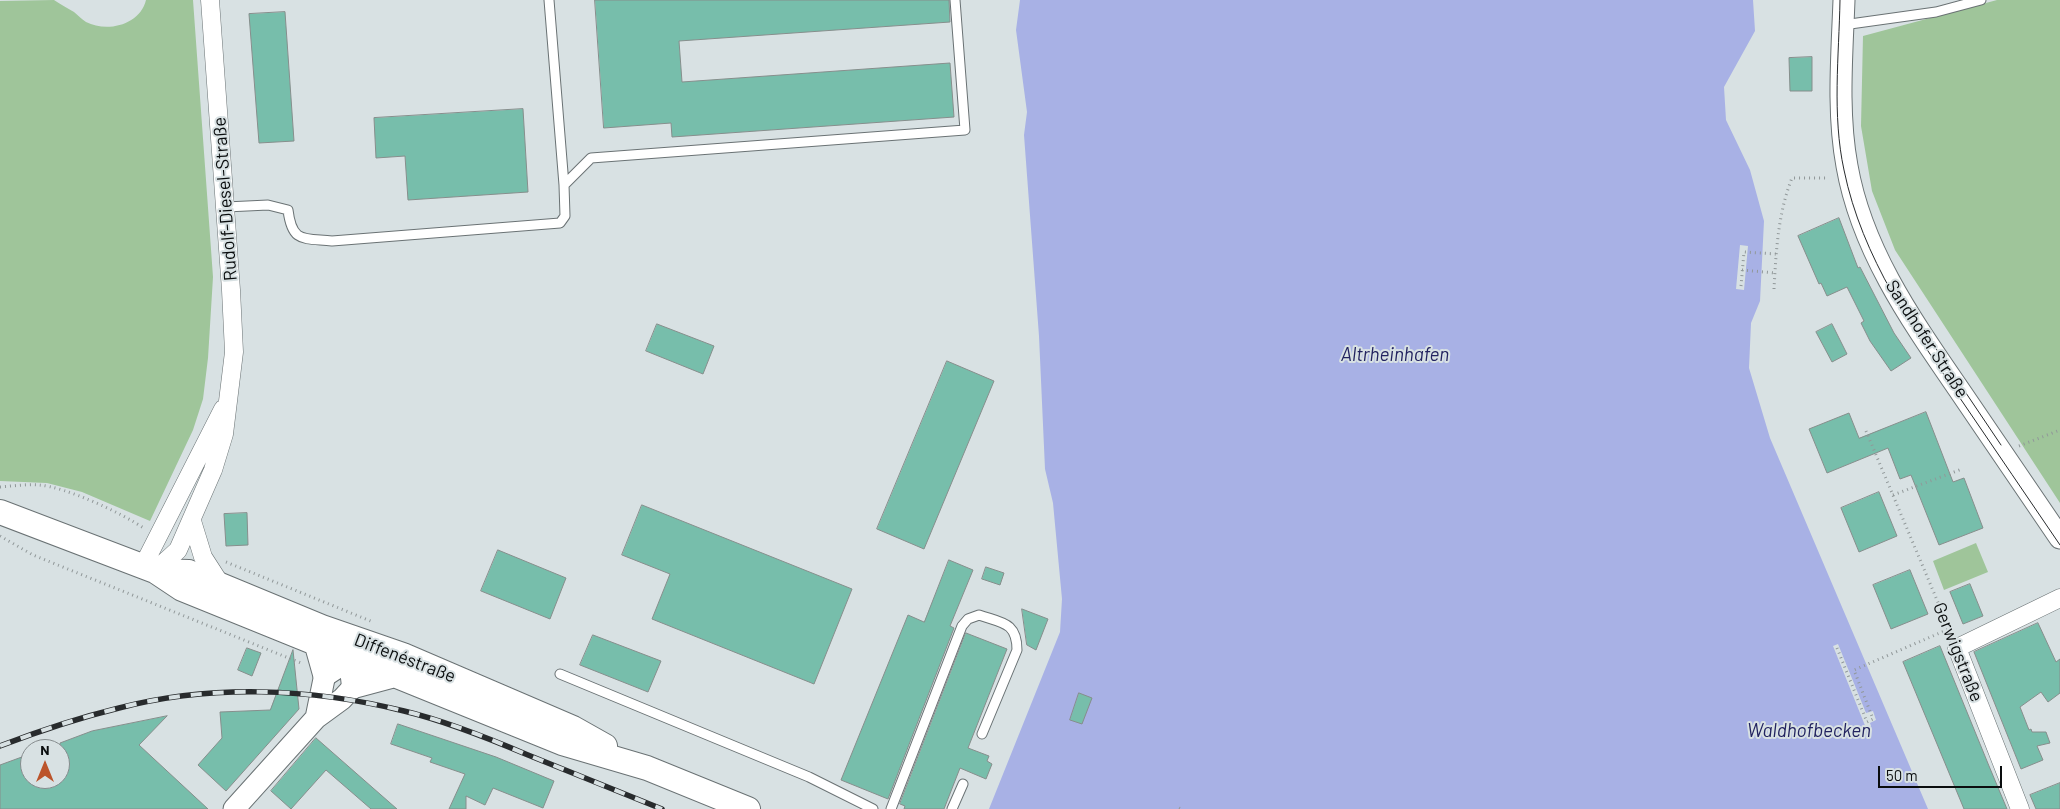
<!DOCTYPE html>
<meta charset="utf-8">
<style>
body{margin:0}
#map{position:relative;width:2060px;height:809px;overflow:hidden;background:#d8e1e3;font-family:Barlow,sans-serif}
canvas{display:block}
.north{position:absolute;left:20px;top:739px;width:50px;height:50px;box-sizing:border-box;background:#d8e1e3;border:1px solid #868c8e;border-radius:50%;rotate:0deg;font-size:14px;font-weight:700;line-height:20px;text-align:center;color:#0a0d0e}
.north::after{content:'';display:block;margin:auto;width:18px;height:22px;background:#bb542b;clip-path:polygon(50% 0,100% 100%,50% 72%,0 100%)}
.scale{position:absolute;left:1878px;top:766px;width:124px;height:22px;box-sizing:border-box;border:2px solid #0a0d0e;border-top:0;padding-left:6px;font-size:15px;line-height:18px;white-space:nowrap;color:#0a0d0e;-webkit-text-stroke:4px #d8e1e3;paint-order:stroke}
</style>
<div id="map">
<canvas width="2060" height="809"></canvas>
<div class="north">N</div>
<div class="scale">50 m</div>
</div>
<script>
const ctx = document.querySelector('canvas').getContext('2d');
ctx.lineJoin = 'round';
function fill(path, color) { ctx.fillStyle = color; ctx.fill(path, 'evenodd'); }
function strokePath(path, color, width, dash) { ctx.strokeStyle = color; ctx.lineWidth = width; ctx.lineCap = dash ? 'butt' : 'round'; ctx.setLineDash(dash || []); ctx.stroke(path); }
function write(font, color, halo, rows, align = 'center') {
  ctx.font = font + ' Barlow,sans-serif'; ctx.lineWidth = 4; ctx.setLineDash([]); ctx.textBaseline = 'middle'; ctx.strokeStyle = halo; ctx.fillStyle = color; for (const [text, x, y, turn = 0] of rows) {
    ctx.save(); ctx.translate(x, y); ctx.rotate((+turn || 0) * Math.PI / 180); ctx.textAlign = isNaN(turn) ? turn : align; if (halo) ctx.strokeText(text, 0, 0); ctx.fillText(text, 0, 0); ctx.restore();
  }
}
const green = new Path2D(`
 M54,0C60,4 67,8 74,12C78,15 81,19 86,22C107,33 140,25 146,0H193L213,277L208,358L203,399L193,430L150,521L82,492L47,483L0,481V1Z
 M1997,0H2060V503L1895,250L1872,191L1861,126L1863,36Z
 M1976,543L1988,572L1944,590L1933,561Z`);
const water = new Path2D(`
 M1020,0H1753L1755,31L1724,87L1726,120L1750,170L1764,221L1760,301L1751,323L1749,368L1770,438L1928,809H989L1060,632L1062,599L1053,503L1045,469L1039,336L1024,135L1027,112L1016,30Z`);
const pier = new Path2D(`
 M1740,245L1748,246L1744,290L1736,289Z
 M1838,644L1866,713L1873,711L1876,720L1870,723L1871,726L1866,728L1833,646Z`);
const building = new Path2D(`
 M595,0H949L950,22L679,41L682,82L950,63L954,117L672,137L671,123L604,128Z
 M285,12L294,141L259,143L249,14Z
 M1812,57V91H1790L1789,58Z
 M523,109L528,192L408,200L405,156L376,158L374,118Z
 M1839,218L1858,268L1860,267L1894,333L1911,358L1891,371L1870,341L1861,323L1864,321L1847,287L1827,296L1821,283L1819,284L1798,236Z
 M657,324L714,346L703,374L646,351Z
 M1832,324L1847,354L1832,362L1816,332Z
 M947,361L994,381L924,549L877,529Z
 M1926,412L1953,482L1964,478L1983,528L1939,545L1911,475L1900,479L1888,448L1827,473L1809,429L1849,413L1859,438Z
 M1879,492L1897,536L1859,552L1841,508Z
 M642,505L852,589L814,684L652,619L670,574L622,555Z
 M247,513L248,545L226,546L224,514Z
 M498,550L566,578L550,619L481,591Z
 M949,560L973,570L950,626L954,628L888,799L841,780L908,615L924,622Z
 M986,567L1004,573L1000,585L982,579Z
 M1910,570L1928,614L1891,629L1873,585Z
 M1970,584L1983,616L1963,624L1950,592Z
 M1022,609L1048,619L1036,650L1027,645Z
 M2038,623L2056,662L2060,659V693L2048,702L2041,692L2020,707L2029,730L2031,729L2032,732H2046L2050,743L2037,746L2043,760L2021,769L1974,652Z
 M966,633L1007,649L968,748L989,756L987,761L992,764L986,779L960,768L944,809H904L905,806L900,804Z
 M593,635L661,661L648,692L580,665Z
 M1940,646L1989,766L2007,809H1964L1903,662Z
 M247,648L261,653L252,676L238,670Z
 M293,650L299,709L226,791L198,765L222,738L220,712L270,710Z
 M1079,693L1092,698L1082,724L1070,720Z
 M167,716L139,745L208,809H0V765L30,754V779H60V743L92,731Z
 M398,724L496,757L554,781L543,808L493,788L485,805L466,796V809H449L465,774L430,762L432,758L391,744Z
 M316,738L397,809H371L326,770L291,809L271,791Z
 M2060,783V809H2036L2030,795Z`);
const path = new Path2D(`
 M1742,270L1775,273
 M1741,286L1744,252L1776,254
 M1774,289C1776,252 1778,213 1792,178H1827
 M1866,431L1950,631
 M2019,446L2060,430
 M0,487C13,486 26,484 39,485C66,487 122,513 145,529
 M1893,495L1962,469
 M0,536L33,555L301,663
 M226,562L373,622
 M1837,648L1867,722L1873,719L1854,670L1949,629
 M1179,808L1181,809`);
const service = new Path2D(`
 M1843,25L1936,12L1981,0
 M564,185L591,158L965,130L955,0
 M226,207L268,205L288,210C292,243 303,238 332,241L560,223L565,216L564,185L549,0
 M560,674L809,777L873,809
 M891,809L962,626L968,619L979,615C1002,623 1017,622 1017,650L982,734
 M952,809L963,784`);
const minor = new Path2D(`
 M192,521L203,557L221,585
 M143,566L223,409
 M155,571L178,550L213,470L224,434L234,352L231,290L210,0
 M2020,809L1957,648L2060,598`);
const tertiary = new Path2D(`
 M1844,0C1842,55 1837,112 1847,166C1862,252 1914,324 1962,394C1995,442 2027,490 2060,538
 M316,718L325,674
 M234,809L316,718L342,699L354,686`);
const secondary = new Path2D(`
 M0,512L155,571L182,589L562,743L647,768L748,809
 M156,571L189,572L322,627L403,655L573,728L605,746
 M316,642L325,674L362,650
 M349,643L354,686L395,675`);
const tram = new Path2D(`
 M1840,0C1839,56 1832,115 1844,170C1862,258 1914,331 1964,404C1996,451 2028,498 2060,545
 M1906,304L2001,445`);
const rail = new Path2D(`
 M0,746C39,731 78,718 119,708C211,684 311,688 404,711C446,721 488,738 528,755C573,773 617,791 662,809`);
const streetNames = [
 ["Rudolf-Diesel-Straße",225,199,-94],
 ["Sandhofer Straße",1927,339,57],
 ["Gerwigstraße",1958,652,68],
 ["Diffenéstraße",405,658,21]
];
const waterNames = [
 ["Altrheinhafen",1395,355],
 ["Waldhofbecken",1809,731]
];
fill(green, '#9fc59a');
fill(water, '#a8b1e5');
fill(pier, '#d8e1e3');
fill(building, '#77beab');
strokePath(building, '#868e8c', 1);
strokePath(service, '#6a7274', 11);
strokePath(minor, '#6a7274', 19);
strokePath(tertiary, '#6a7274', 23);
strokePath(secondary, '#6a7274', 26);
strokePath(path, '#919899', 3, [1, 4]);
strokePath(service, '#fff', 9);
strokePath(minor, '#fff', 18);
strokePath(tertiary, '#fff', 21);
strokePath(secondary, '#fff', 24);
strokePath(tram, '#282b2d', 1);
strokePath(rail, '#282b2d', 5.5);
strokePath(rail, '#d8e1e3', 4, [11]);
write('18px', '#0a0d0e', '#d8e1e3', streetNames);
write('italic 19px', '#222360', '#d8e1e3', waterNames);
</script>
